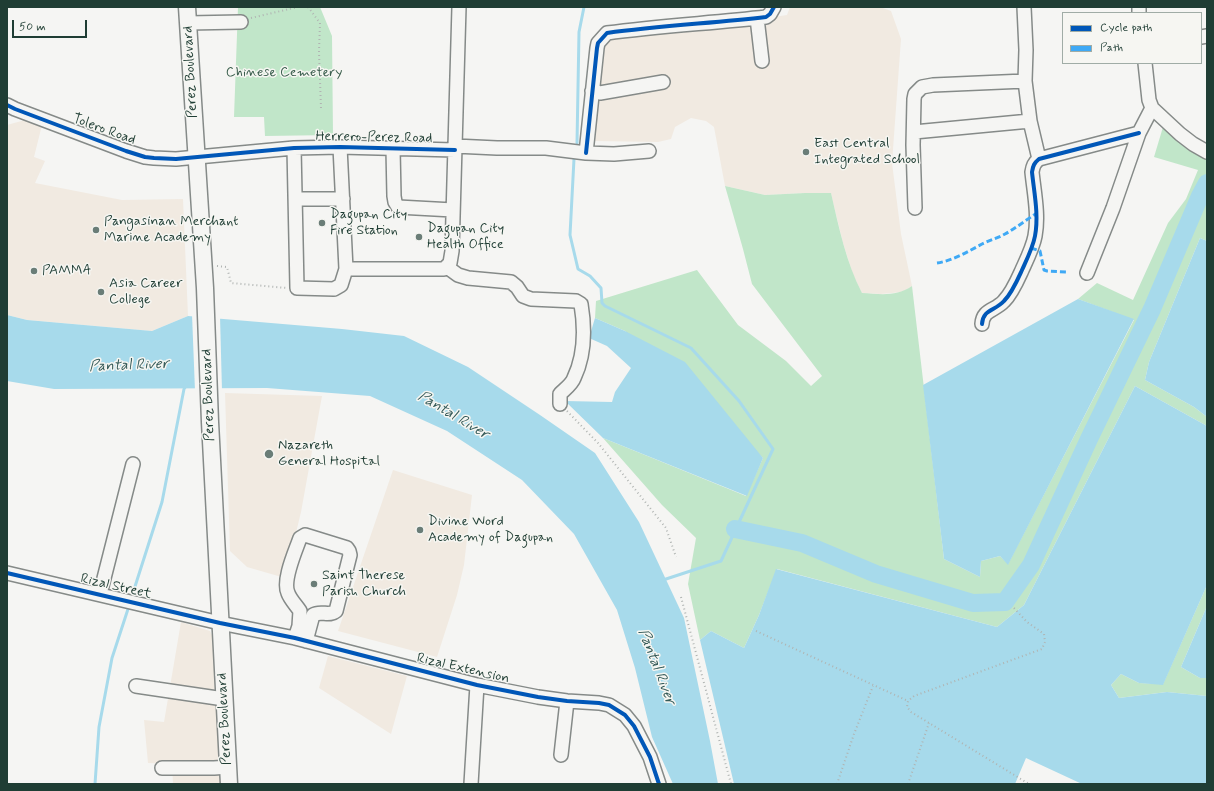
<!DOCTYPE html>
<style>
body{margin:0}
#map{position:relative;width:1214px;height:791px;overflow:hidden;background:#f5f5f3;font-family:Mynerve,sans-serif}
canvas{display:block}
.frame{position:absolute;inset:0;border:8px solid #1f3d34;pointer-events:none}
.legend{position:absolute;left:1062px;top:12px;width:140px;height:52px;box-sizing:border-box;background:#f6f6f2;border:1px solid #a0aca6;margin:0;padding:5px 7px;list-style:none;font-size:12px;color:#1f3d34}
.legend li{display:flex;align-items:center;gap:8px;height:20px}
.legend b{width:20px;border:1px solid #a0aca6}
.scale{position:absolute;left:12px;top:20px;width:75px;height:18px;box-sizing:border-box;border:2px solid #1f3d34;border-top:0;padding-left:5px;font-size:12px;line-height:14px;white-space:nowrap;color:#1f3d34;-webkit-text-stroke:3px #f6f6f2;paint-order:stroke}
</style>
<div id="map">
<canvas width="1214" height="791"></canvas>
<div class="frame"></div>
<ul class="legend">
<li><b style="height:5px;background:#0057b8"></b>Cycle path</li>
<li><b style="height:5px;background:#3fa9f5"></b>Path</li>
</ul>
<div class="scale">50 m</div>
</div>
<script>
const ctx = document.querySelector('canvas').getContext('2d');
ctx.lineJoin = 'round';
function fill(path, color) { ctx.fillStyle = color; ctx.fill(path, 'evenodd'); }
function strokePath(path, color, width, dash) { ctx.strokeStyle = color; ctx.lineWidth = width; ctx.lineCap = dash ? 'butt' : 'round'; ctx.setLineDash(dash || []); ctx.stroke(path); }
function write(font, color, halo, rows, align = 'center') {
  ctx.font = font + ' Mynerve,sans-serif'; ctx.lineWidth = 3; ctx.setLineDash([]); ctx.textBaseline = 'middle'; ctx.strokeStyle = halo; ctx.fillStyle = color; for (const [text, x, y, turn = 0] of rows) {
    ctx.save(); ctx.translate(x, y); ctx.rotate((+turn || 0) * Math.PI / 180); ctx.textAlign = isNaN(turn) ? turn : align; if (halo) ctx.strokeText(text, 0, 0); ctx.fillText(text, 0, 0); ctx.restore();
  }
}
const built = new Path2D(`
 M790,7H880L891,11L901,39L892,163L901,234L912,286L902,292L881,294L862,293L853,275L843,243L831,194L805,193L765,195L725,186L714,127L706,121L691,118L675,127L671,139L658,142L595,141L596,114L603,45L610,33L734,23L787,15Z
 M25,120L42,125L34,157L45,161L35,183L122,200L183,199L188,316L152,331L27,320L7,315V125Z
 M225,393L322,396L301,512L285,578L247,567L230,551Z
 M393,470L472,495L464,565L457,595L437,657L338,631Z
 M181,622L210,631L216,643L222,784H173L172,764L148,763L144,720L164,722Z
 M328,656L407,676L391,734L319,688Z`);
const green = new Path2D(`
 M238,7H320L332,36L333,135L265,136L264,117H234Z
 M1163,127C1175,142 1191,149 1207,159V241L1200,238L1149,362L1145,380L1194,407L1207,417V426L1135,386L1024,605L997,627L777,569L759,615L744,648L711,631L700,640L688,584L696,538L662,505L603,438L746,496L763,458L625,331L595,318L596,301L697,270L738,325L786,361L811,386L822,376L752,284L743,249L725,186L765,195L805,193H831C839,228 846,262 862,293C880,294 896,297 912,286L944,559L980,577L981,561L1000,556L1008,564L1134,320L1078,299L1097,283L1133,300L1168,223L1186,199L1198,170L1154,157Z
 M1207,585V606L1181,667L1200,678H1207V696L1167,692L1119,698L1111,685L1121,674L1139,683L1163,684Z`);
const water = new Path2D(`
 M1200,238L1207,241V417L1194,407L1145,380L1149,362Z
 M1078,299L1134,319L1008,565L1000,556L981,561L980,577L944,559L923,385Z
 M7,315L27,320L152,331L188,316L342,329L404,336L468,367L540,415L595,453L639,522L684,618L710,741L718,784H673L652,737L635,668L617,610L574,534L522,480L447,431L370,396L267,388L54,389L7,381Z
 M595,318L625,331L685,362L763,458L747,496L603,438L565,401L612,402L615,392L631,368L607,346L589,338Z
 M1135,386L1207,426V585L1163,685L1139,683L1121,674L1111,685L1119,698L1167,692L1207,696V784H1082L1026,758L1015,784H734L700,640L711,631L744,648L759,615L776,569L997,627L1024,605Z
 M1207,606V678H1200L1181,667Z`);
const pier = new Path2D(`
 M192,314L220,316L222,391H195Z`);
const stream = new Path2D(`
 M577,143L579,32L584,7
 M574,159L570,235L578,269L590,276L601,288L602,303L605,306L691,348L739,401L773,449L721,561L663,580
 M131,599L162,502L184,389L186,386
 M95,784L99,727L112,658L129,606`);
const river = new Path2D(`
 M735,529L802,543L876,574L973,603L1005,602L1031,565L1089,439L1152,309L1200,196L1207,183`);
const path = new Path2D(`
 M308,7L320,23L319,52L321,108
 M251,18L298,7
 M217,266L227,267L231,283L287,288
 M567,411L598,443L666,528L676,557
 M681,597L731,784
 M1014,608L1027,622L1044,634L1045,642L1042,649L914,696L908,701L907,707L911,712L929,723L1029,784
 M756,631L908,701
 M837,784L854,734L873,686
 M908,784L929,723`);
const minor = new Path2D(`
 M1024,7L1026,50L1025,81L1030,121L1039,159
 M1139,7V13
 M757,18L762,61
 M188,23L241,22
 M1201,37L1207,36
 M1145,63L1149,100L1152,108L1180,134L1193,144L1207,152
 M592,91L600,93L663,82
 M7,105L15,109L126,151L145,157L154,158L176,159L294,148L340,147L455,150
 M914,132L1030,121
 M455,146L497,148H546L586,153L614,154L649,151
 M294,148L297,288L334,289L341,285L346,269L340,147
 M393,149L394,196L395,202L398,207L453,210
 M586,153L597,48L598,43L607,33C660,26 713,23 766,17L770,14L774,7
 M296,199H343
 M915,208L913,145L914,99L915,94L922,87L933,85L1025,81
 M447,267L458,275L468,278L511,282L517,287L523,296L531,299L576,301L581,304C585,328 585,355 574,378C572,384 565,389 560,394V404
 M346,269H444L450,263L452,251L459,7
 M1087,273L1113,208L1139,133L1152,108
 M982,324C983,309 995,311 1004,301C1012,293 1017,281 1022,270C1027,259 1033,247 1035,236C1039,215 1034,192 1032,172C1033,166 1034,163 1039,159L1139,133
 M7,573L220,623L295,638L477,685L538,697L567,701L599,703L609,705L625,715L634,726L650,757L659,784
 M100,594L133,464
 M295,638L299,626L300,611C296,605 290,599 288,593C282,580 296,550 300,538L305,535L347,548L349,551L350,555L336,611C329,617 321,610 313,615L306,641
 M136,686L224,699
 M561,755L567,701
 M162,768H214L228,767
 M471,784L477,685`);
const major = new Path2D(`
 M187,7L205,288L210,422L229,784`);
const quiet = new Path2D(`
 M1031,248L1040,251L1044,270L1047,271L1067,272
 M937,263C952,261 969,251 982,244C990,240 998,238 1005,234C1016,228 1026,220 1037,213`);
const cycleway = new Path2D(`
 M7,105L15,109L126,151L145,157L154,158L176,159L294,148L340,147L455,150
 M586,153L597,48L598,43L607,33C660,26 713,23 766,17L770,14L774,7
 M982,324C983,309 995,311 1004,301C1012,293 1017,281 1022,270C1027,259 1033,247 1035,236C1039,215 1034,192 1032,172C1033,166 1034,163 1039,159L1139,133
 M7,573L220,623L295,638L477,685L538,697L567,701L599,703L609,705L625,715L634,726L650,757L659,784`);
const markers = [
 [806,152,4,"#6a7d77"],
 [322,223,4,"#6a7d77"],
 [96,230,4,"#6a7d77"],
 [419,237,4,"#6a7d77"],
 [34,271,4,"#6a7d77"],
 [101,292,4,"#6a7d77"],
 [269,454,5,"#6a7d77"],
 [420,530,4,"#6a7d77"],
 [314,584,4,"#6a7d77"]
];
const streetNames = [
 ["Perez Boulevard",191,72,-93],
 ["Tolero Road",104,130,20],
 ["Herrero-Perez Road",374,138,1],
 ["Perez Boulevard",209,395,-92],
 ["Rizal Street",116,587,13],
 ["Rizal Extension",463,669,13],
 ["Perez Boulevard",225,719,-93]
];
const parkNames = [
 ["Chinese Cemetery",284,73]
];
const poiNames = [
 ["East Central",814,144],
 ["Integrated School",814,160],
 ["Dagupan City",330,215],
 ["Fire Station",330,231],
 ["Pangasinan Merchant",104,222],
 ["Marine Academy",104,238],
 ["Dagupan City",427,229],
 ["Health Office",427,245],
 ["PAMMA",42,271],
 ["Asia Career",109,284],
 ["College",109,300],
 ["Nazareth",278,446],
 ["General Hospital",278,462],
 ["Divine Word",428,522],
 ["Academy of Dagupan",428,538],
 ["Saint Therese",322,576],
 ["Parish Church",322,592]
];
const waterNames = [
 ["Pantal River",129,366,-2],
 ["Pantal River",453,416,31],
 ["Pantal River",656,667,69]
];
fill(built, '#f1eae1');
fill(green, '#c1e6c9');
fill(water, '#a7daeb');
fill(pier, '#f5f5f3');
strokePath(stream, '#a7daeb', 3);
strokePath(river, '#a7daeb', 18);
strokePath(minor, '#858a88', 16);
strokePath(major, '#858a88', 19);
strokePath(path, '#b0b4b2', 2, [1, 3]);
strokePath(minor, '#f5f5f3', 13);
strokePath(major, '#f5f5f3', 16);
strokePath(quiet, '#3fa9f5', 3, [6, 3]);
strokePath(cycleway, '#0057b8', 4);
for (const [x, y, r, color] of markers) { const dot = new Path2D(); dot.arc(x, y, r, 0, 2 * Math.PI); ctx.fillStyle = color; ctx.fill(dot); strokePath(dot, '#f6f6f2', 1.5); }
write('14px', '#1f3d34', '#f6f6f2', streetNames);
write('14px', '#375c4b', '#f6f6f2', parkNames);
write('14px', '#1f3d34', '#f6f6f2', poiNames, 'left');
write('italic 15px', '#345a58', '#f6f6f2', waterNames);
</script>
